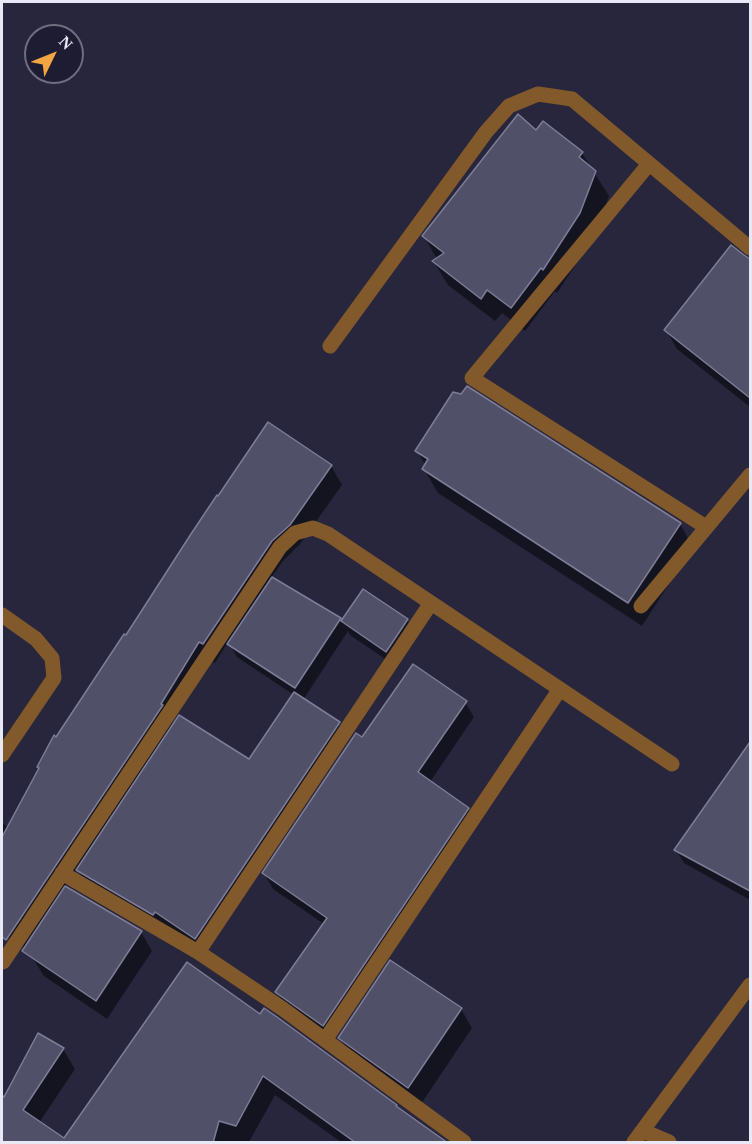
<!DOCTYPE html>
<style>
body{margin:0}
#map{position:relative;width:752px;height:1144px;overflow:hidden;background:#27263c;font-family:Georgia,serif}
canvas{display:block}
.frame{position:absolute;inset:0;border:3px solid #e8e8f7;pointer-events:none}
.north{position:absolute;left:24px;top:24px;width:60px;height:60px;box-sizing:border-box;background:#1e1c32;border:2px solid #6f6e81;border-radius:50%;rotate:47deg;font-size:16px;font-weight:700;line-height:24px;text-align:center;color:#e8e8f7}
.north::after{content:'';display:block;margin:auto;width:21px;height:27px;background:#f3a443;clip-path:polygon(50% 0,100% 100%,50% 72%,0 100%)}
</style>
<div id="map">
<canvas width="752" height="1144"></canvas>
<div class="frame"></div>
<div class="north">N</div>
</div>
<script>
const ctx = document.querySelector('canvas').getContext('2d');
ctx.lineJoin = 'round';
function fill(path, color) { ctx.fillStyle = color; ctx.fill(path, 'evenodd'); }
function strokePath(path, color, width, dash) { ctx.strokeStyle = color; ctx.lineWidth = width; ctx.lineCap = dash ? 'butt' : 'round'; ctx.setLineDash(dash || []); ctx.stroke(path); }
const shadow = new Path2D(`
 M544,123L582,153L609,196L593,238L557,293L555,291L525,331L502,313L495,321L448,285L434,262L437,259L424,236L536,132Z
 M748,259L750,261V407L677,349L666,330Z
 M417,451L680,524L693,547L642,626L438,493L424,469L426,466Z
 M331,466L342,485L300,544L283,561L271,578L339,619L342,623L363,591L407,620L415,634L394,665L350,635L348,631L303,700L338,723L346,737L203,951L86,884L77,869L65,887L141,932L152,951L107,1019L44,976L32,957L24,948L2,933V823L8,827L57,739L127,637ZM228,642L237,657L294,695L249,761L174,727L172,723L211,660L215,663Z
 M465,702L474,717L430,782L468,809L477,824L332,1040L286,1007L277,992L324,924L273,889L264,874L362,739Z
 M750,745V900L684,863L676,850Z
 M188,964L398,1110L446,1142H341L275,1095L249,1142H2V1104L38,1035L63,1049L75,1069L39,1123L64,1140Z
 M461,1009L472,1028L419,1107L351,1057L340,1038Z`);
const building = new Path2D(`
 M518,114L536,130L543,121L583,152L579,157L596,171L580,213L543,270L541,268L511,308L487,290L481,299L432,261L444,253L422,236Z
 M731,245L744,255L750,259V398L664,330Z
 M467,386L681,523L628,603L422,469L428,459L415,451L453,392L461,394Z
 M268,422L332,465L290,525L272,541L203,644L199,642L161,704L163,705L6,940L2,937V837L39,768L37,767L54,735L56,737L124,634L126,635L191,534L217,495L218,496Z
 M272,577L341,618L295,688L227,644Z
 M363,589L408,619L386,652L341,621Z
 M413,664L467,701L418,772L469,808L323,1026L275,992L327,918L262,873L356,733L362,737Z
 M294,692L340,722L195,939L155,912L153,915L76,870L179,715L249,759Z
 M750,742V891L674,850Z
 M65,886L142,931L96,1001L22,951Z
 M390,960L462,1008L408,1088L338,1038Z
 M187,962L260,1014L264,1008L277,1017L397,1105L396,1106L448,1143H356L263,1076L236,1126L219,1121L213,1143H2V1095L4,1097L38,1033L64,1048L23,1110L64,1138Z`);
const lane = new Path2D(`
 M649,164L472,378L706,527
 M330,346L486,132L509,106L538,94L572,99L750,248
 M641,606L750,475
 M2,615L36,639L52,658L54,678L2,755
 M62,873L198,952L283,1009L464,1142
 M198,952L431,603
 M3,962L280,547L295,533L313,528L328,534L672,764
 M325,1040L560,689
 M643,1131L669,1142`);
const street = new Path2D(`
 M634,1142L750,985`);
fill(shadow, '#0007');
fill(building, '#515069');
strokePath(building, '#7e7d98', 1.5);
strokePath(lane, '#81592b', 15);
strokePath(street, '#81592b', 15);
</script>
